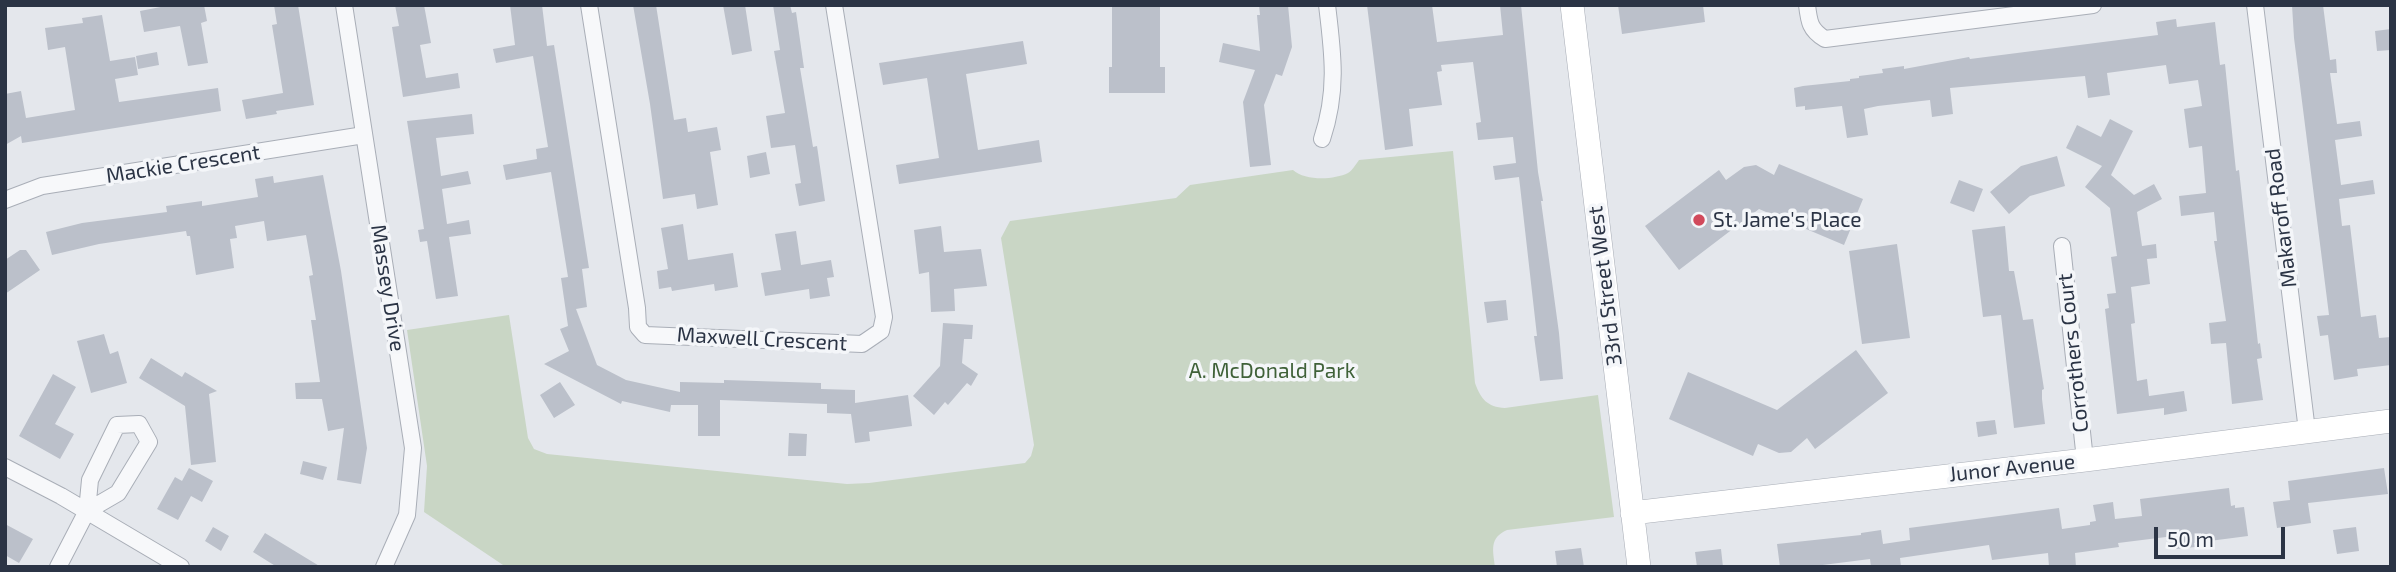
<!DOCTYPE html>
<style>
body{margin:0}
#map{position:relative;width:2396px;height:572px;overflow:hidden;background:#e4e7ec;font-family:"Exo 2",sans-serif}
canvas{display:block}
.frame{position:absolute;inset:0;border:7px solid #2b3445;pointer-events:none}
.scale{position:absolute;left:2154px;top:527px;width:131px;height:32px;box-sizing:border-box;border:4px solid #2b3445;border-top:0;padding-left:9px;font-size:21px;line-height:24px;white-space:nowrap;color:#2b3445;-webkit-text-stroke:5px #f4f6f9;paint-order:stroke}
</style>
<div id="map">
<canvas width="2396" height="572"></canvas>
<div class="frame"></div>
<div class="scale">50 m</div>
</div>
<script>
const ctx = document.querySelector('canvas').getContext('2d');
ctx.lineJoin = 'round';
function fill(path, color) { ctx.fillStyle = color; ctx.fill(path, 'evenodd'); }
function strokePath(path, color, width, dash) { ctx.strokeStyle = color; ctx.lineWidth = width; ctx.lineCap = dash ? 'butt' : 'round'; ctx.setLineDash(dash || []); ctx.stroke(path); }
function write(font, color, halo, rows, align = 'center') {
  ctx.font = font + ' "Exo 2",sans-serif'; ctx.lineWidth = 7; ctx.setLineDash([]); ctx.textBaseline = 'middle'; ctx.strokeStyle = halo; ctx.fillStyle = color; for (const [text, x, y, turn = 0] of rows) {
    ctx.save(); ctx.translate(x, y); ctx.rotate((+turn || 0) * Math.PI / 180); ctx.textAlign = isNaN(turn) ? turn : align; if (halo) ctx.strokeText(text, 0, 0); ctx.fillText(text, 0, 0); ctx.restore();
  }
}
const green = new Path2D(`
 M1453,151L1475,383C1481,399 1487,407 1505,408L1598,395L1614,517L1507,530C1489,538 1493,550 1495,567H506L424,512L427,466L407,330L509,315L528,438L534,449L547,454L847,484L869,483L1025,463L1031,456L1034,445L1001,238L1010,221L1176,198L1190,185L1293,170C1305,181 1334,180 1348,173C1352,171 1356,164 1359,160Z`);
const building = new Path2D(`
 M171,5H204L207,21L201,23L208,63L188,66L180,26L144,32L140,11Z
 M274,5H298L314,105L276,111L277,114L246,119L242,100L283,93L272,25L277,24Z
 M395,5H424L431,43L420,45L426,78L458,73L460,88L403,97L392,27L399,26Z
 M510,5H542L547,46L554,45L589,268L582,269L587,307L576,309L597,365L626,380L680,392V382L724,383V380L821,383V389L855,390V403L908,395L912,426L869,432L870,441L855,443L851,414L827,413V404L720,400V436H698V405H671L670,412L622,401L621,404L544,364L569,351L560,329L568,326L561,278L568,277L551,172L506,180L503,165L537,159L536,149L548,147L533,56L496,63L493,49L515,45Z
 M633,5H656L674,120L686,118L688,132L717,127L721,150L710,152L718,205L697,209L695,194L663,199L650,104Z
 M723,5H745L752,51L732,55Z
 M773,5H790L792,13L796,12L804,68H800L806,104L813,147L817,146L825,201L799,206L795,184L801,183L795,145L771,148L766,116L785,113L774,51L780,50Z
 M1112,5H1160V67H1165V93H1109V67H1112Z
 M1259,5H1288L1292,47L1282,76L1276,74L1264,105L1271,165L1250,167L1243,102L1255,70L1219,62L1223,43L1260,51L1257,15H1260Z
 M1367,5H1432L1437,42L1503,35L1500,5H1521L1538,172L1543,201H1541L1559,333L1563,379L1540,381L1534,336H1537L1519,177L1495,180L1493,166L1516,163L1513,137L1478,140L1476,123L1481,122L1473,62L1441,65L1442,71L1437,72L1442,105L1409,109L1413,146L1385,150Z
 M1618,5H1703L1705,22L1622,34Z
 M2292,5H2323L2330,60L2336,59L2337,73H2330L2337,124L2360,121L2362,136L2335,140L2341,185L2373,180L2375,194L2339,199L2342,226L2350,225L2361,317L2376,315L2379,338L2391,337V365L2357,369L2358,376L2334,380L2328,335L2320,336L2317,316L2329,315L2294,38Z
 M102,15L110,61L135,57L138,75L115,79L119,102L218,88L221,111L22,143L21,136L5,145V94L21,91L26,118L75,110L65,47L48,50L45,28L83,23L82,18Z
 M2176,19L2177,27L2215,22L2220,65L2225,64L2236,171L2239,170L2258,344L2260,343L2262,358L2257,359L2263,400L2232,404L2226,343L2211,344L2209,323L2226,321L2214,241H2217L2214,212L2181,216L2179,196L2206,193L2202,146L2189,148L2184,109L2202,106L2198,80L2169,84L2166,65L2107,73L2110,95L2088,98L2085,76L1950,88L1953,114L1932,117L1930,100L1878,106L1864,109L1868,135L1847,138L1842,106L1805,110V106L1796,107L1794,88L1803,86L1850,81V79L1859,78V76L1883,73L1882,69L1904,66V69L1969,57L1970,59L2158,35L2156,22Z
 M2391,29V50L2377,51L2375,31Z
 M1023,41L1027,64L966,74L978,150L1039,140L1042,162L899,184L896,165L939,158L927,78L883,85L879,63Z
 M157,52L159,65L138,69L136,56Z
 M472,114L474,134L436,138L441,176L468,171L471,184L442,189L447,224L469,220L471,234L449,237L458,296L436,299L427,241L420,242L418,230L424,229L407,121Z
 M2110,119L2133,131L2111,175L2134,195L2154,184L2162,199L2137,212L2142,246L2156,244L2157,258L2147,259L2150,284L2131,287L2135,323L2131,324L2137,381L2147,379L2149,396L2184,391L2187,411L2164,415V408L2117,414L2105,309L2109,308L2107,294L2116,293L2111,257L2117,256L2110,208L2085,187L2102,166L2066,148L2077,125L2101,137Z
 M766,152L770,174L750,178L747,156Z
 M2057,156L2065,186L2030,196L2009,214L1990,192L2021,166Z
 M1779,164L1863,199L1844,245L1759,209L1679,270L1645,226L1719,170L1726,180L1744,167L1756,165L1774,175Z
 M323,175L341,271L367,448L361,484L337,480L344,428L328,431L322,399H296L295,383L320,382L311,320H316L309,276L313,275L306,235L267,241L264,221L235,226L237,238L230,239L234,268L196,275L190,236H187L186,231L99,244L52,255L46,232L82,223L167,212L166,206L202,201V206L258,197L255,179L273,176L274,183Z
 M1959,180L1983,189L1974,212L1950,203Z
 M683,224L688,260L733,253L738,287L715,291L714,284L672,291L671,287L659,289L657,271L668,269L661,228Z
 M941,226L944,252L981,249L987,286L954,289L955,311L931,312L929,272L919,274L914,230Z
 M2005,226L2009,271H2014L2023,320L2033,319L2044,389L2042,390V399L2045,424L2014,428L2001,315L1983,317L1972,230Z
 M796,231L801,265L831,260L834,277L827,278L830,296L810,299L809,289L765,296L761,273L781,270L775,234Z
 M1897,244L1910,338L1862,344L1849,251Z
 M20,250H26L40,270L5,294V260Z
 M1506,300L1508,320L1487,323L1484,302Z
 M943,323L973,325L972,339H964L962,363L978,374L971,386L967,383L948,405L945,402L934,415L913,396L940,366Z
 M104,334L110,354L118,351L127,383L91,393L77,341Z
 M1856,350L1888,393L1815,449L1807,438L1791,452L1779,453L1758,444L1753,456L1669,419L1688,372L1777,410Z
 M151,358L182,377L185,372L217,391L209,394L216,462L191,465L185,406L139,378Z
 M53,374L76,387L55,424L74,434L60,459L19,436Z
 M560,382L575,405L554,418L540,395Z
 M1995,420L1997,434L1978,437L1976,422Z
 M789,433L807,434L806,456H788Z
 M303,461L327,467L323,480L300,474Z
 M189,468L213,481L202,502L191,496L178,520L157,509L175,477L182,481Z
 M2384,468L2388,494L2308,503L2311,523L2277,528L2273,502L2290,500L2288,481Z
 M2229,488L2231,506L2235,505V508L2244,507L2248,536L2194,543L2195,547L2176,549L2174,536L2118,543L2119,547L2075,553L2076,567H2049L2048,553L1992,560L1989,545L1900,558L1901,567H1871L1870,559L1807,567H1780L1777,544L1861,535V533L1881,530L1883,544L1910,540L1909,528L2059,508L2062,529L2090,525V522L2096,521L2093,505L2113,502L2115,519L2142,516L2140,499Z
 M5,524L33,539L19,563L5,555Z
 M213,527L229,536L221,551L205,541Z
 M2356,527L2359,551L2337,554L2333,530Z
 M265,533L321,567H277L253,552Z
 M1581,548L1584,567H1557L1555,551Z
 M1721,549L1723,567H1697L1695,552Z`);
const street = new Path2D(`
 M344,5L413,448L407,515L384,567
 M589,5L637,308L638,327L645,335L862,344L881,331L884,317L834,5
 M1807,5C1809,22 1810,30 1825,39L2093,5
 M2255,5L2307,431
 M1322,139C1338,91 1333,54 1327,5
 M5,200L42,186L364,135
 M2062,246L2085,460
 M5,467L61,496L181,567
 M58,567L87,511L90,480L117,425L139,424L149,442L118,493L87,511`);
const secondary = new Path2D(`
 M1572,5L1639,567
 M1632,513L2085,460L2391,421`);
const markers = [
 [1699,220,7,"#d1495b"]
];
const streetNames = [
 ["Mackie Crescent",183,164,-9],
 ["Makaroff Road",2281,218,-97],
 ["33rd Street West",1605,286,-97],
 ["Massey Drive",388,288,81],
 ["Maxwell Crescent",762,339,3],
 ["Corrothers Court",2073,353,-96],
 ["Junor Avenue",2012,468,-6]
];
const poiNames = [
 ["St. Jame's Place",1713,220]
];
const parkNames = [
 ["A. McDonald Park",1272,371]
];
fill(green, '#c9d6c5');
fill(building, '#bbc0ca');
strokePath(street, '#a9aeb7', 18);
strokePath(secondary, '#a9aeb7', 24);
strokePath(street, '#f7f8fa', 16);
strokePath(secondary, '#fff', 23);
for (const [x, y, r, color] of markers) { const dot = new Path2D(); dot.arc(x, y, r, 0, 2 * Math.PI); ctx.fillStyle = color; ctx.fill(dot); strokePath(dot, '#f4f6f9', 2.5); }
write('21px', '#2b3445', '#f4f6f9', streetNames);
write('21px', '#2b3445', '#f4f6f9', poiNames, 'left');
write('21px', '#3f6138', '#f4f6f9', parkNames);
</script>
